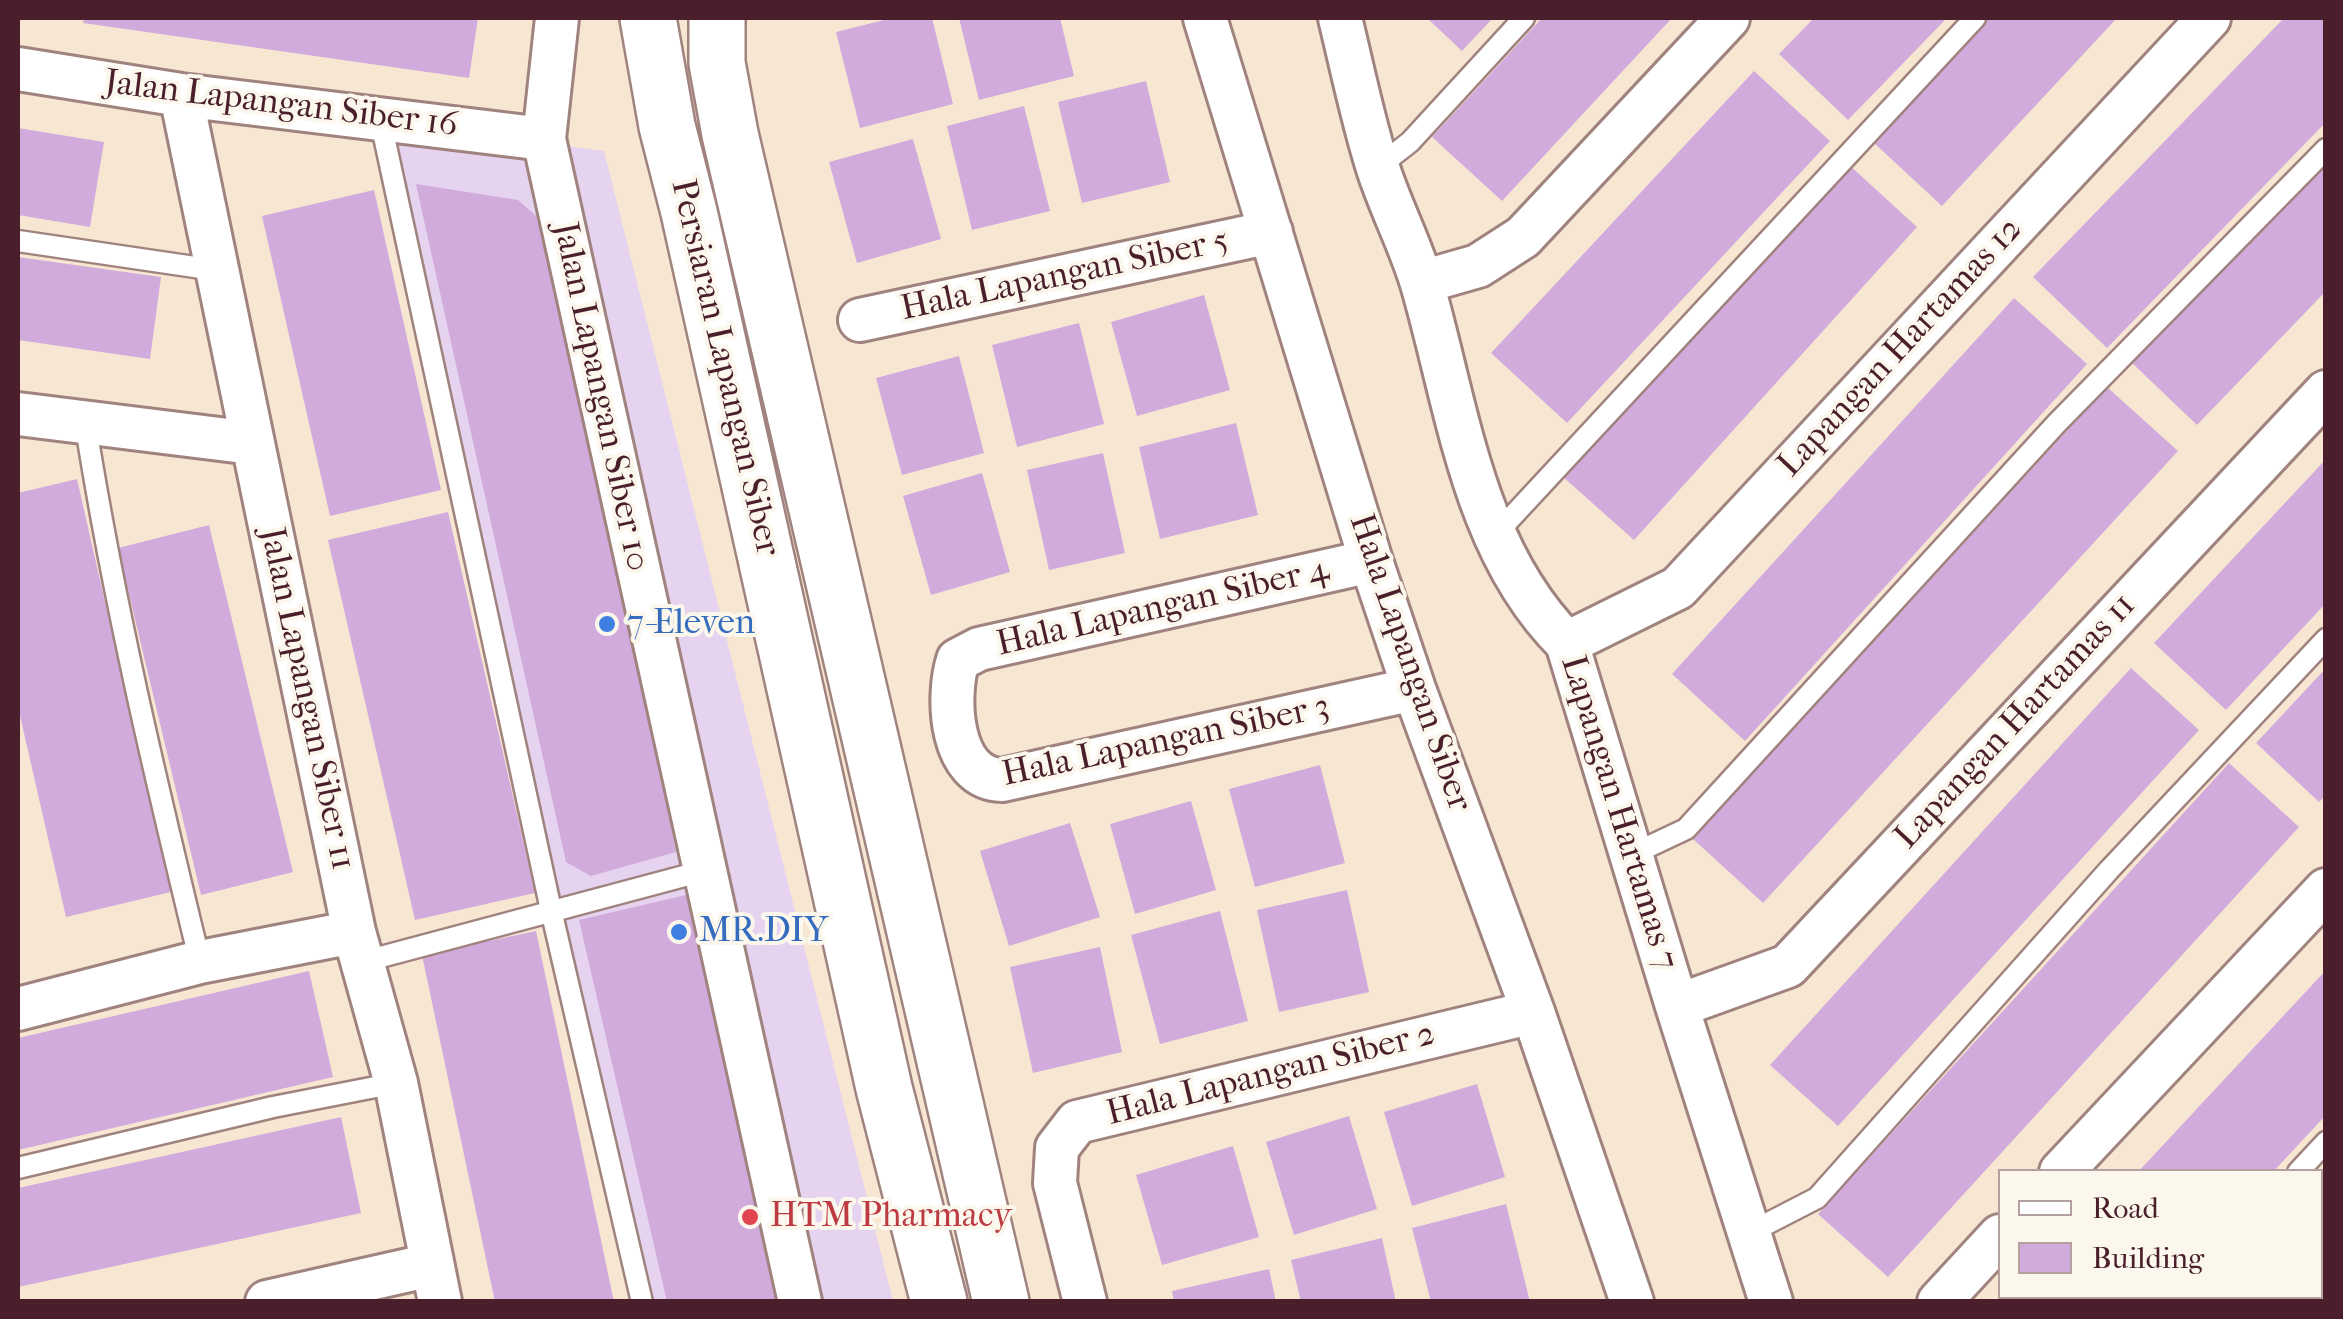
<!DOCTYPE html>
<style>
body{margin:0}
#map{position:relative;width:2343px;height:1319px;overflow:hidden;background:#f7e7d2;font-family:"IM FELL French Canon",serif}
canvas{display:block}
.frame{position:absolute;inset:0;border:20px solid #4a1f2b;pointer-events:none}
.legend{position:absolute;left:1998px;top:1169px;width:325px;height:130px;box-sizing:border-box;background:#fbf7ec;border:2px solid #b4a19f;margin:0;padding:12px 18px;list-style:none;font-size:30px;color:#4a1f2b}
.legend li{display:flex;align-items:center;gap:20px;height:50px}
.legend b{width:50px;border:2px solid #b4a19f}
</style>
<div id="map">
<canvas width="2343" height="1319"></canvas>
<div class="frame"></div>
<ul class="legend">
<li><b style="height:12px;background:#fff"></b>Road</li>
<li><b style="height:28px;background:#d2abdd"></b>Building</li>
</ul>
</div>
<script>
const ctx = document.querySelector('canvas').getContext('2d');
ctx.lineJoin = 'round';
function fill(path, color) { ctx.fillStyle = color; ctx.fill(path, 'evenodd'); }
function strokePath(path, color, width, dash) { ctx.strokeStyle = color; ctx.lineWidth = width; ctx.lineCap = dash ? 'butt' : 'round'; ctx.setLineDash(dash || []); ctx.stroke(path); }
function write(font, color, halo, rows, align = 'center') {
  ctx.font = font + ' "IM FELL French Canon",serif'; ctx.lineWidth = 8; ctx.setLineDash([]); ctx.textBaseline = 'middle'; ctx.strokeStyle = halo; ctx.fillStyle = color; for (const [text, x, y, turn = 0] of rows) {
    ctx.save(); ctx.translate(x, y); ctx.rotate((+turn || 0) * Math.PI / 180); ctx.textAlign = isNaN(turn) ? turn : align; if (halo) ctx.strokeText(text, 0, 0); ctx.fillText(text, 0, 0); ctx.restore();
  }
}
const built = new Path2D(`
 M379,120L604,151L893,1301H642Z`);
const building = new Path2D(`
 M84,18H478L469,78L83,23Z
 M892,18H932L953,104L860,128L836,32Z
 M959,18H1060L1074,76L979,100Z
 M1427,18H1493L1462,51Z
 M1542,18H1672L1502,201L1432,137Z
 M1814,18H1947L1848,120L1779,54Z
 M1989,18H2117L1942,206L1873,142Z
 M2284,18H2326V122L2107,348L2033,277Z
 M1754,71L1830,141L1567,423L1491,353Z
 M1146,81L1170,182L1082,203L1058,102Z
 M1024,106L1050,211L972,230L947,126Z
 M18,128L104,142L90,227L18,215Z
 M913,139L941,239L857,263L829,162Z
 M2326,161V291L2197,425L2132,363Z
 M1847,163L1917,227L1634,540L1563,477Z
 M416,184L518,200L550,228L676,852L591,876L566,862Z
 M374,190L441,490L330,516L262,216Z
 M18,257L161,277L150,359L18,340Z
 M1204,295L1230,390L1137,416L1111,322Z
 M2014,298L2087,364L1745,741L1672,674Z
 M1079,323L1104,424L1017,447L992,345Z
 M959,356L984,453L902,475L876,378Z
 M2107,387L2178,451L1763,903L1693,839Z
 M1236,423L1258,515L1160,539L1139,447Z
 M1103,453L1125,553L1049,570L1027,470Z
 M2326,459V603L2226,710L2154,643Z
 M982,473L1010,572L931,595L903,496Z
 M77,479L171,892L66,917L18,707V493Z
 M448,512L535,893L415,920L328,540Z
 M209,525L293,872L201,895L118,548Z
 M2131,668L2199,730L1838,1126L1770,1065Z
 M2326,668V795L2319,802L2256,743Z
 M2229,763L2299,827L1888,1277L1818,1214Z
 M1320,765L1345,863L1255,887L1229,789Z
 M1191,801L1216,890L1135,914L1110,824Z
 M1070,823L1100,917L1009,946L980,851Z
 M1347,890L1369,992L1279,1012L1257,910Z
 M690,894L784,1302H667L579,920Z
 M1220,911L1248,1021L1160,1044L1131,935Z
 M536,931L614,1302H495L422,955Z
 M1100,947L1122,1052L1033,1073L1010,967Z
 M2326,970V1115L2273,1172H2138Z
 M309,971L333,1077L18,1150V1038Z
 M1477,1084L1505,1177L1412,1206L1384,1112Z
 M1349,1116L1377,1209L1294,1235L1266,1142Z
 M341,1117L361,1213L18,1287V1188Z
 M1233,1146L1259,1237L1162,1265L1136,1175Z
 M2326,1165V1302H2200L2205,1296H2320V1171Z
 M1506,1204L1530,1302H1431L1412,1228Z
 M1382,1238L1396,1302H1301L1291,1260Z
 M1269,1269L1276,1302H1174L1172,1291Z
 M2022,1296H2157L2152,1302H2017Z`);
const lane = new Path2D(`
 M380,118L551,910L642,1302
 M1378,167L1410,142L1524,18
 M18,241L215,270
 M85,421C114,605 156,781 200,962
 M1495,535L1975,18
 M1633,854L1686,829L2057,423L2326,149
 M362,962L703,871
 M18,1168L273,1107L396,1083
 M2298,1172L2326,1142
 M1749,1233L1817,1198L2109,870L2326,639
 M2176,1302L2181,1296`);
const street = new Path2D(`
 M557,18L544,139L800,1302
 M1205,18L1371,561L1414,689L1533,1012L1632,1302
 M1340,18C1352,67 1362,117 1377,165C1390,207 1411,245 1423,287C1458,409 1473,550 1567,643L1677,1006L1771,1302
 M18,69L181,95L544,139
 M181,95L354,932L396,1083L440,1302
 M1422,282L1478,266L1523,237L1728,18
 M860,320L1271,232
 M18,414L252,443
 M1371,561L979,649L958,660C946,698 950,779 1002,780L1414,689
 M1567,643L1678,588L2209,18
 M1677,1006L1788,966L2326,392
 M18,1009L200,962L354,932
 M2061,1172L2326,890
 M267,1302L431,1265
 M1085,1302L1055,1183L1057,1148L1077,1122L1533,1012
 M1939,1302L2000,1236`);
const secondary = new Path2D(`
 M648,18L667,126L689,212L884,1088L939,1302
 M717,18V63L730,134L1001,1302`);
const markers = [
 [607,624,10,"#3f7fe0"],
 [679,932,10,"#3f7fe0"],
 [750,1217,10,"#e0444e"]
];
const streetNames = [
 ["Jalan Lapangan Siber 16",281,105,7],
 ["Hala Lapangan Siber 5",1065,276,-12],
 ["Lapangan Hartamas 12",1901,348,-47],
 ["Persiaran Lapangan Siber",724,368,77],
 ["Jalan Lapangan Siber 10",600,397,78],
 ["Hala Lapangan Siber 4",1163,608,-13],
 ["Hala Lapangan Siber",1409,663,71],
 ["Jalan Lapangan Siber 11",306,699,78],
 ["Lapangan Hartamas 11",2016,722,-47],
 ["Hala Lapangan Siber 3",1166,742,-12],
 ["Lapangan Hartamas 7",1618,813,73],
 ["Hala Lapangan Siber 2",1271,1075,-14]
];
const shopNames = [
 ["7-Eleven",627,624],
 ["MR.DIY",699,932]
];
const healthNames = [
 ["HTM Pharmacy",770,1217]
];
fill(built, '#e6d3f0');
fill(building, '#d2abdd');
strokePath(lane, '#a0837e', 25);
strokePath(street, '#a0837e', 48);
strokePath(secondary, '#a0837e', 60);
strokePath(lane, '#fff', 20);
strokePath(street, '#fff', 42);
strokePath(secondary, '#fff', 55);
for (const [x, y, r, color] of markers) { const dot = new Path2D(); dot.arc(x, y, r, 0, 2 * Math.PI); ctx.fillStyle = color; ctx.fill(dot); strokePath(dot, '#fbf7ec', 4); }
write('35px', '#4a1f2b', '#fbf7ec', streetNames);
write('35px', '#366cbe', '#fbf7ec', shopNames, 'left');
write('35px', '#be3a42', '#fbf7ec', healthNames, 'left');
</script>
